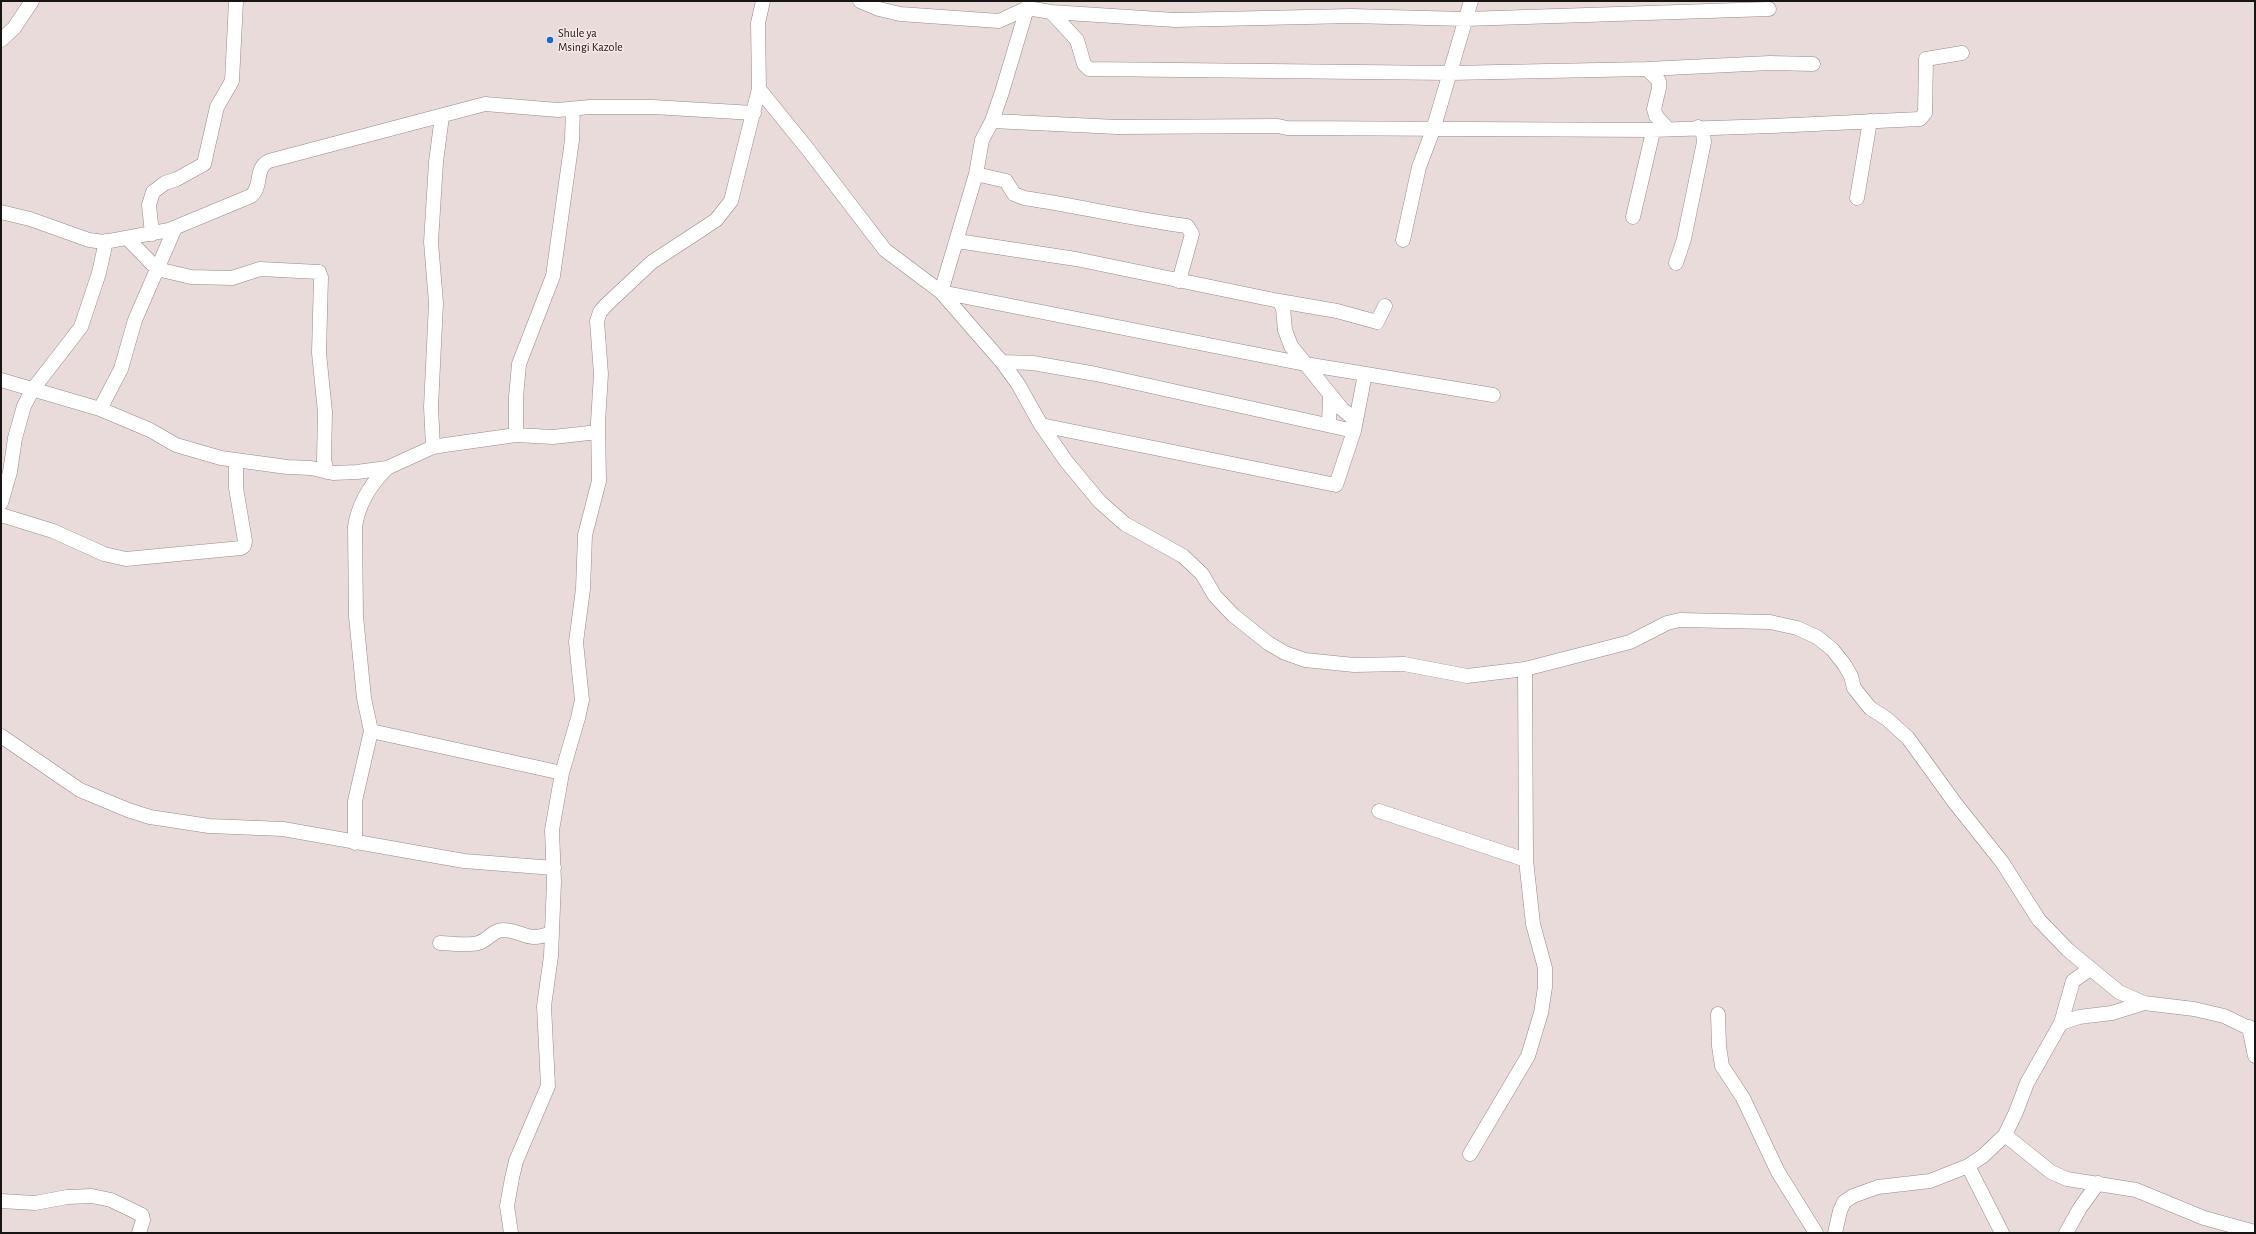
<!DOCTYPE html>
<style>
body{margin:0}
#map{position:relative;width:2256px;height:1234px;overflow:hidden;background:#e8dbd9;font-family:"Alegreya Sans",sans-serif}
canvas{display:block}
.frame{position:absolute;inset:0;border:2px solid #181413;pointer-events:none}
</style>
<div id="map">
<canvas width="2256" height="1234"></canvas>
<div class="frame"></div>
</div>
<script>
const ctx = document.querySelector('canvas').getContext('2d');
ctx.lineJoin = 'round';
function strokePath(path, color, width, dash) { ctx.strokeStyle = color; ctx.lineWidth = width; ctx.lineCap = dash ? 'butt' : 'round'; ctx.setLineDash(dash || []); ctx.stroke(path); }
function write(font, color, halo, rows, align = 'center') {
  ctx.font = font + ' "Alegreya Sans",sans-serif'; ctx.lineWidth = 3; ctx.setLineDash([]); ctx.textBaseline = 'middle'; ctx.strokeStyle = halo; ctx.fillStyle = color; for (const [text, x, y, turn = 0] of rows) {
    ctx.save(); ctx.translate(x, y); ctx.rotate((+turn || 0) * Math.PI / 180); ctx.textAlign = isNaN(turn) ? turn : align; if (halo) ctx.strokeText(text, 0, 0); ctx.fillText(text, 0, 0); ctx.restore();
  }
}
const minor = new Path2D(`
 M860,1L879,9L900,14L999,21L1027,8L1051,12L1175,20L1351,16L1465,19L1769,9
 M1028,5L1002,92L992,121L982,140L976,174L941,292L1305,364L1493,395
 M1051,12L1077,40L1084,64L1089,69L1450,73L1647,69L1770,63L1813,64
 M1,40L14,28L32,1
 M1647,69L1659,81V88L1654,109L1656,116L1667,128
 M759,89L810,152L885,250L941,292L1002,362L1018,384L1041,425L1066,461L1100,502L1125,524L1183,556L1202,574L1215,596L1233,615L1268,643L1285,653L1305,660L1354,665L1404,664L1467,676L1525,669L1630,642L1667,623L1680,620L1770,622L1797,628L1817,637L1832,649L1844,664L1851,676L1854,688L1870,708L1887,719L1908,738L1955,803L2002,862L2039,920L2068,950L2119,992L2144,1003L2194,1009L2224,1016L2255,1031
 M992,121L1117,127L1278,126L1287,128L1652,130L1772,126L1920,119L1925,113L1926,59L1962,53
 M976,174L1006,181L1014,194L1024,198C1079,206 1132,219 1187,226L1192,234L1179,281
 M1857,198L1870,121
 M1,212L30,219L89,240L104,242L169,230L251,196C263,186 254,168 269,161L485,104L558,110L590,107H653L754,113
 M1633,217L1652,136V130
 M152,234L149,205L153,192L165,183L177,179L204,164L217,107L232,81L236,1
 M127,238L157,269L191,277L232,278L260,269L319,272L321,277L319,353L325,412L324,460L327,472
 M1403,240L1419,167L1433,130L1471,1
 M957,241L1076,259L1279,301L1337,311L1377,322L1385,306
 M1676,263L1684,239L1704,142L1703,133L1698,127
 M1279,301L1283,308L1285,330L1291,346L1342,409L1356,421
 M1002,362L1033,363L1096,374L1354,431
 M1,380L100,409L150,430L176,445L221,458L287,467L311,468L333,473L357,472L387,468L433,447L445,445L516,435L553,437L598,432
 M100,409L121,369L135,320L175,228
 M1041,425L1336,485L1354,431L1365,374
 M1329,425L1330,395
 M516,435V397L519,364L553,276L572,140L573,109
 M433,447L431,407L436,303L431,242L436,162L442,116
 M1,503L10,472L15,438L24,406L33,389L81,327L99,273L106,241
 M1,515L53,531L104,554L126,559L241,548L244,546L245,541L236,488V460
 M371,731L562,773
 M1,736L80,790L128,810L150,817L209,826L283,829L464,861L554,868
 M1379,811L1526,860
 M355,843V801L371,731L364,698L356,616L355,527C358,505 371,484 387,468
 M440,943C452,943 467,946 478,943C487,941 493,930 503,930C525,931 527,943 551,933
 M1718,1014L1719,1046L1722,1066L1743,1098L1778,1172L1816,1233
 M2061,1023L2073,981L2090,969
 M2249,1027L2255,1056
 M2005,1135L2051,1172L2067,1179L2136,1190L2204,1218L2255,1232
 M1470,1154L1528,1056L1541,1013L1545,987V968L1533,924L1526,860L1525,669
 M1968,1166L2002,1233
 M1,1201L35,1203L67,1197L92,1196L111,1200L142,1215L143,1220L139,1233
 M511,1233L507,1206L512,1178L516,1161L548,1086L544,1006L551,956L554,882L552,830L562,773L578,718L582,700L576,642L583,589L585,535L599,481L598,422L601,374L597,321L600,312L606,305L652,262L716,220L731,201L759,89L758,23L763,1
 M1835,1233L1840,1211L1844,1202L1853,1196L1878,1187L1930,1181L1968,1166L1983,1156L2005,1135L2016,1112L2027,1083L2061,1023L2079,1017L2112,1013L2144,1003
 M2066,1233L2080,1208L2098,1183`);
const markers = [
 [550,40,4,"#196ad4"]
];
const poiNames = [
 ["Shule ya",558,33],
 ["Msingi Kazole",558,47]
];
strokePath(minor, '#958a88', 15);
strokePath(minor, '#fff', 14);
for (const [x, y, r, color] of markers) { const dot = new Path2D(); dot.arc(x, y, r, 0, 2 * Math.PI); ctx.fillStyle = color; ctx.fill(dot); strokePath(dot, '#f5e8e6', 1.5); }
write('12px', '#181413', '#f5e8e6', poiNames, 'left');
</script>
